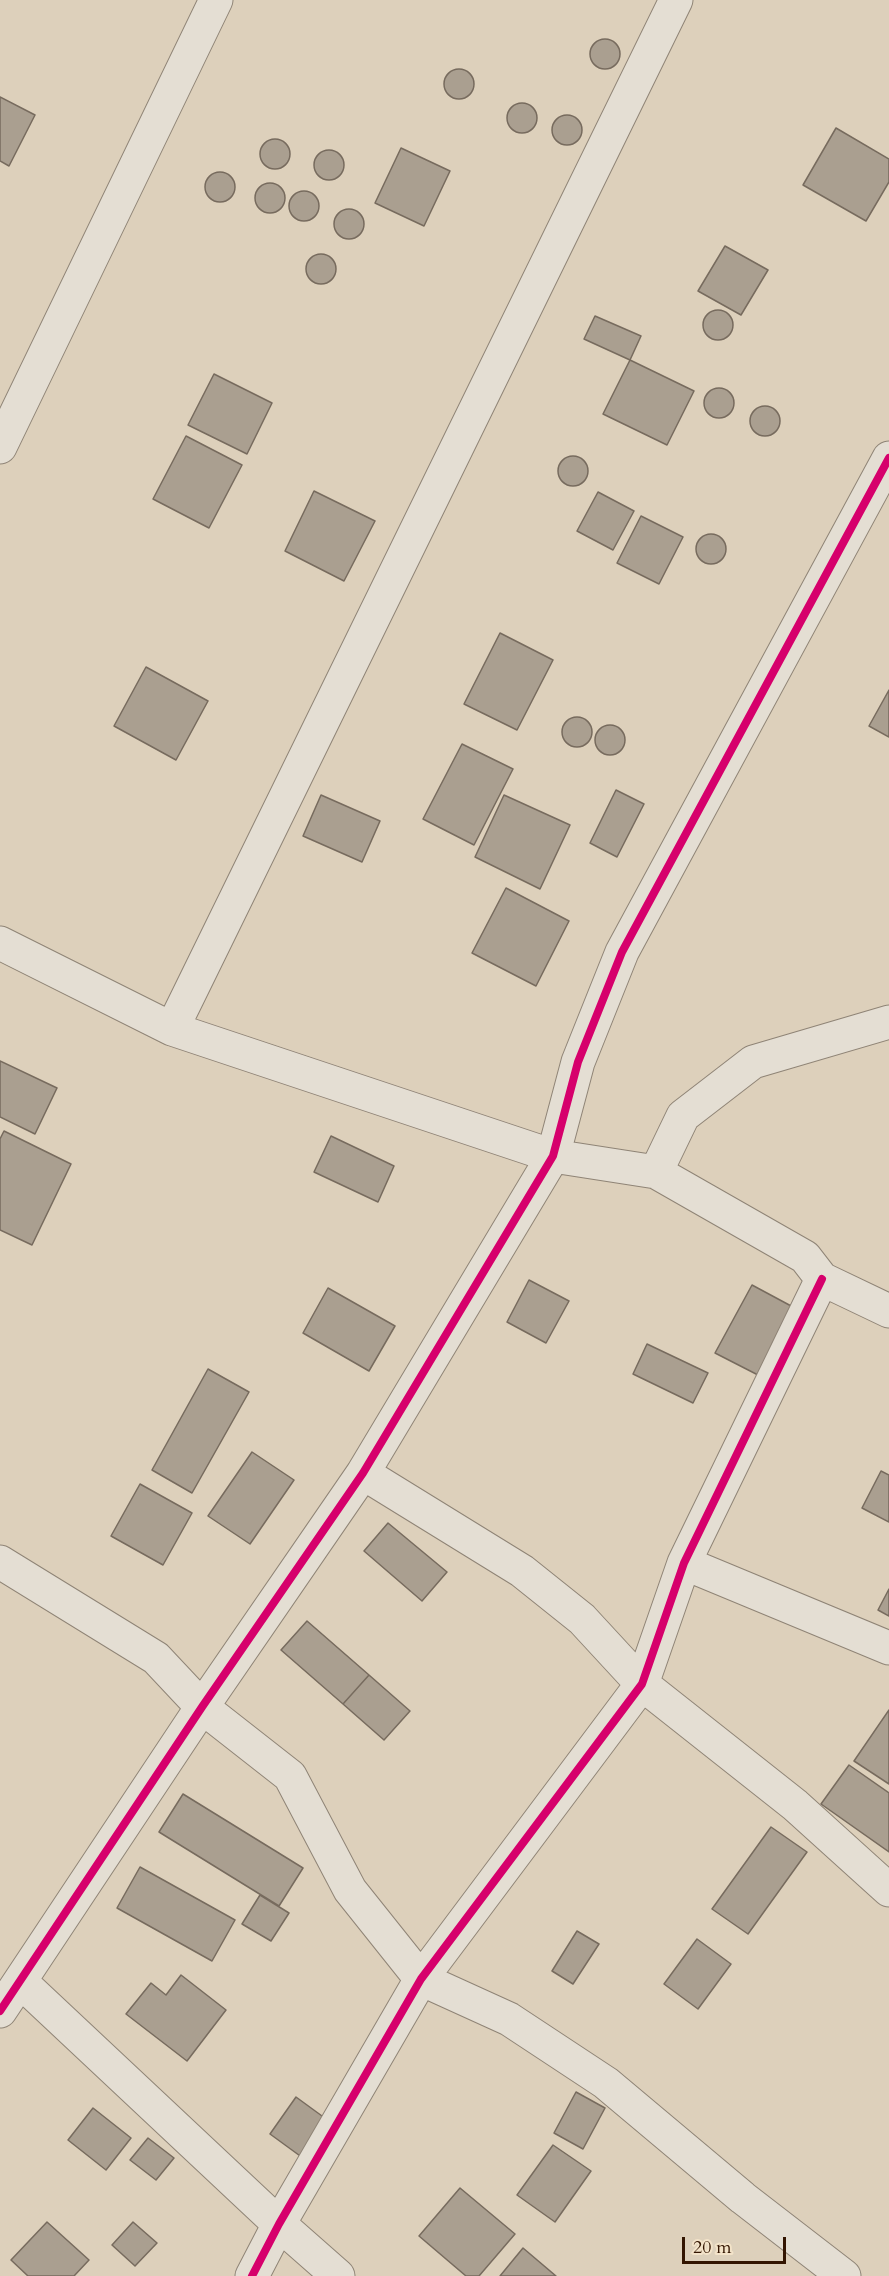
<!DOCTYPE html>
<style>
body{margin:0}
#map{position:relative;width:889px;height:2276px;overflow:hidden;background:#ddd0bb;font-family:Cardo,serif}
canvas{display:block}
.scale{position:absolute;left:682px;top:2237px;width:104px;height:27px;box-sizing:border-box;border:3px solid #331501;border-top:0;padding-left:8px;font-size:18px;line-height:21px;white-space:nowrap;color:#331501;-webkit-text-stroke:4px #f3e3c9;paint-order:stroke}
</style>
<div id="map">
<canvas width="889" height="2276"></canvas>
<div class="scale">20 m</div>
</div>
<script>
const ctx = document.querySelector('canvas').getContext('2d');
ctx.lineJoin = 'round';
function fill(path, color) { ctx.fillStyle = color; ctx.fill(path, 'evenodd'); }
function strokePath(path, color, width, dash) { ctx.strokeStyle = color; ctx.lineWidth = width; ctx.lineCap = dash ? 'butt' : 'round'; ctx.setLineDash(dash || []); ctx.stroke(path); }
const building = new Path2D(`
 M590 54a15 15 0 1 1 30 0a15 15 0 1 1-30 0Z
 M444 84a15 15 0 1 1 30 0a15 15 0 1 1-30 0Z
 M0,97L35,115L9,166L0,161Z
 M507 118a15 15 0 1 1 30 0a15 15 0 1 1-30 0Z
 M552 130a15 15 0 1 1 30 0a15 15 0 1 1-30 0Z
 M836,128L889,159V182L866,221L803,185Z
 M260 154a15 15 0 1 1 30 0a15 15 0 1 1-30 0Z
 M401,148L450,171L424,226L375,203Z
 M314 165a15 15 0 1 1 30 0a15 15 0 1 1-30 0Z
 M205 187a15 15 0 1 1 30 0a15 15 0 1 1-30 0Z
 M255 198a15 15 0 1 1 30 0a15 15 0 1 1-30 0Z
 M289 206a15 15 0 1 1 30 0a15 15 0 1 1-30 0Z
 M334 224a15 15 0 1 1 30 0a15 15 0 1 1-30 0Z
 M725,246L768,270L741,315L698,291Z
 M306 269a15 15 0 1 1 30 0a15 15 0 1 1-30 0Z
 M703 325a15 15 0 1 1 30 0a15 15 0 1 1-30 0Z
 M595,316L641,336L630,360L584,339Z
 M630,360L694,391L667,445L603,414Z
 M214,374L272,403L247,454L188,425Z
 M704 403a15 15 0 1 1 30 0a15 15 0 1 1-30 0Z
 M750 421a15 15 0 1 1 30 0a15 15 0 1 1-30 0Z
 M186,436L242,465L209,528L153,499Z
 M558 471a15 15 0 1 1 30 0a15 15 0 1 1-30 0Z
 M314,491L375,521L344,581L285,551Z
 M598,492L634,511L613,550L577,531Z
 M641,516L683,537L659,584L617,563Z
 M696 549a15 15 0 1 1 30 0a15 15 0 1 1-30 0Z
 M500,633L553,660L517,730L464,704Z
 M146,667L208,701L176,760L114,726Z
 M889,690V737L869,726Z
 M562 732a15 15 0 1 1 30 0a15 15 0 1 1-30 0Z
 M595 740a15 15 0 1 1 30 0a15 15 0 1 1-30 0Z
 M462,744L513,769L474,845L423,819Z
 M616,790L644,804L617,857L590,843Z
 M321,795L380,821L362,862L303,836Z
 M504,795L570,825L540,889L475,857Z
 M506,888L569,921L536,986L472,953Z
 M0,1061L57,1088L35,1134L0,1117Z
 M4,1131L71,1164L32,1245L0,1230V1139Z
 M331,1136L394,1166L378,1202L314,1172Z
 M529,1280L569,1301L546,1343L507,1322Z
 M752,1285L793,1307L758,1375L715,1353Z
 M328,1288L395,1326L369,1371L303,1333Z
 M647,1344L708,1373L693,1403L633,1374Z
 M208,1369L249,1392L192,1493L152,1470Z
 M252,1452L294,1480L250,1544L208,1516Z
 M881,1471L889,1475V1522L862,1508Z
 M140,1484L192,1513L163,1565L111,1536Z
 M388,1523L447,1572L422,1601L364,1551Z
 M889,1589V1616L878,1610Z
 M307,1621L369,1675L343,1704L281,1650Z
 M369,1675L410,1711L384,1740L343,1704Z
 M889,1710V1784L854,1761Z
 M849,1765L889,1793V1852L821,1804Z
 M183,1794L303,1868L279,1906L159,1832Z
 M771,1827L807,1852L748,1934L712,1909Z
 M140,1867L235,1920L212,1961L117,1908Z
 M260,1895L289,1913L271,1941L242,1924Z
 M577,1931L599,1944L573,1984L552,1971Z
 M697,1939L731,1964L698,2009L664,1984Z
 M181,1975L226,2010L187,2061L126,2014L151,1983L166,1995Z
 M576,2092L605,2108L583,2149L554,2133Z
 M296,2097L333,2124L307,2161L270,2134Z
 M93,2108L131,2138L106,2170L68,2140Z
 M148,2138L174,2158L156,2180L130,2160Z
 M553,2145L591,2171L555,2222L517,2195Z
 M460,2188L515,2234L479,2276H466L419,2236Z
 M47,2222L89,2260L74,2276H28L11,2260Z
 M133,2222L157,2243L135,2266L112,2245Z
 M523,2248L556,2276H500Z`);
const street = new Path2D(`
 M0,447L216,0
 M0,943L172,1029L553,1156L656,1172L805,1257L822,1279L889,1311
 M172,1029L676,0
 M656,1172L683,1116L753,1062L889,1022
 M363,1473L522,1571L582,1619L642,1684L795,1805L889,1890
 M0,1562L156,1658L202,1707L290,1776L350,1890L421,1979L509,2019L606,2083L743,2198L844,2276
 M684,1563L889,1648
 M20,1981L279,2224L338,2276
 M0,2011L202,1707L363,1473L553,1156L578,1062L622,952L889,458
 M252,2276L279,2224L421,1979L642,1684L684,1563L822,1279`);
const cycleway = new Path2D(`
 M0,2011L202,1707L363,1473L553,1156L578,1062L622,952L889,458
 M252,2276L279,2224L421,1979L642,1684L684,1563L822,1279`);
fill(building, '#aa9f90');
strokePath(building, '#776b5e', 1.5);
strokePath(street, '#8f8476', 35);
strokePath(street, '#e4ded3', 33);
strokePath(cycleway, '#d6006c', 8);
</script>
